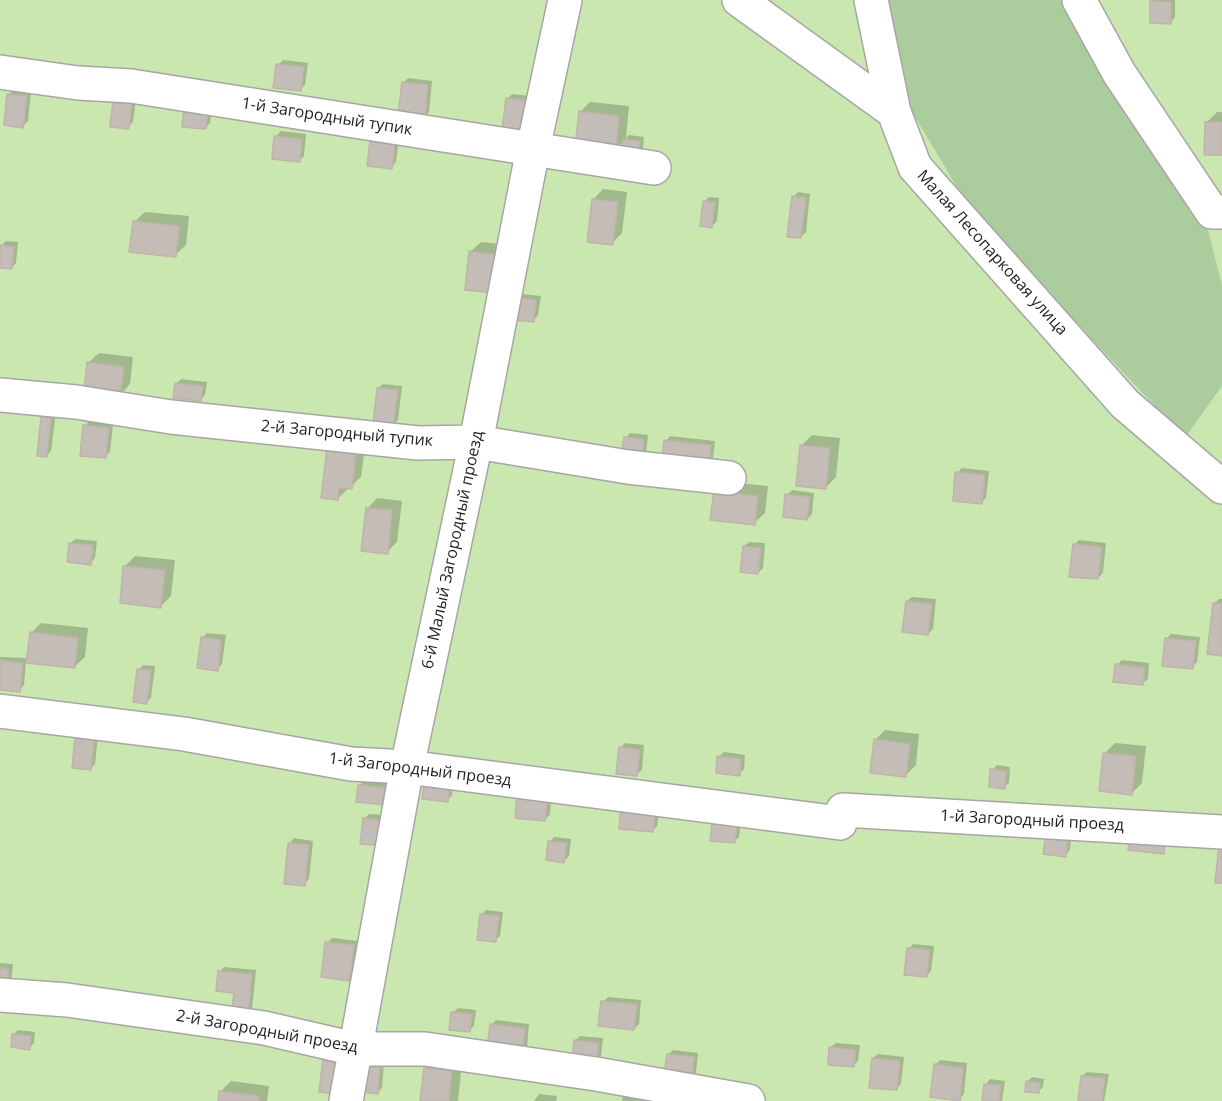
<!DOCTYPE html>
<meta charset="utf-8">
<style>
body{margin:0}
canvas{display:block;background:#f0ece6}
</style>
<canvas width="1222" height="1101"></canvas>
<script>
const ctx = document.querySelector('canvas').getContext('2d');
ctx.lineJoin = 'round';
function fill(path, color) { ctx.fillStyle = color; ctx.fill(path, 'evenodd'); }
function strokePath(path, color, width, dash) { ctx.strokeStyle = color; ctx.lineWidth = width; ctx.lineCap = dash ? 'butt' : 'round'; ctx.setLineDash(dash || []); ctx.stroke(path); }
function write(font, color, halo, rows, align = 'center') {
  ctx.font = font + ' "Open Sans",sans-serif'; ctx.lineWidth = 4.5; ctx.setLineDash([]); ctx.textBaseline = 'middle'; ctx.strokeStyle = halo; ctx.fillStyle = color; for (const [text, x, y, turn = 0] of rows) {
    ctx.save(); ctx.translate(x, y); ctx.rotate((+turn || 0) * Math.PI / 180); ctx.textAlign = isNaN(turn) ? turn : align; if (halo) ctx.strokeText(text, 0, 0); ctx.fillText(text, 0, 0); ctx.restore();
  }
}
const grass = new Path2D(`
 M0,0H885L1186,437L1222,386V1101H0Z
 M1068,0H1222V285L1205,218Z`);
const forest = new Path2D(`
 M885,0H1068L1205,218L1222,285V386L1185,438L971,211L907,103Z`);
const shadow = new Path2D(`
 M1153,0H1175V17L1171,22L1151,2Z
 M283,60L308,63L305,85L300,90L278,65Z
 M408,78L432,81L429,112L424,117L403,83Z
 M14,90L31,91L28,121L23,126L9,94Z
 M512,94L529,96L526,125L507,99Z
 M136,98L133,122L128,127L112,126Z
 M590,102L629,106L626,138L629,135L644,137L643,148L638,153L624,141L615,150L580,112Z
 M190,104L212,106L210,123L205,128Z
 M1217,112H1222V154L1206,123Z
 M281,131L306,134L304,156L299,161L276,136Z
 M399,138L396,162L391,167L369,165Z
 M603,189L627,192L622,233L612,243L593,200Z
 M798,192L810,194L806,232L801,237L793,197Z
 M709,197L719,198L717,221L712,226L704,202Z
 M145,212L189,216L186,245L175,255L134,222Z
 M6,241L18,242L16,263L11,268L0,266L1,246Z
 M481,242L509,245L505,281L470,252Z
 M522,294L541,296L538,315L534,320L518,299Z
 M99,353L133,357L130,384L120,395L88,363Z
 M181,379L207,382L205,395L200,400L176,384Z
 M383,384L402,386L398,420L393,425L378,388Z
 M47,413H56L51,451L46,456L42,417Z
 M89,421L113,424L110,452L105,457L85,426Z
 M630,433L648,435L646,452L642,457L625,438Z
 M812,435L840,438L836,477L825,488L802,445Z
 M670,436L715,441L713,458L708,463L666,441Z
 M366,440L361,477L337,499L328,447Z
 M962,468L989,471L986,498L981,502L957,473Z
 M726,482L768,486L765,513L754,523Z
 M792,490L814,493L812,514L807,519L787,495Z
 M377,498L402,501L397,542L387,552L367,509Z
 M75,539L97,541L95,558L90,563L70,544Z
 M1079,540L1106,543L1103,573L1098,578L1074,545Z
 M749,542L765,543L763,568L758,573L744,546Z
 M135,556L175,560L171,596L161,606L125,566Z
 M912,597L936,599L933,629L928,634L907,601Z
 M1219,599H1222V653L1214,604Z
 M41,623L88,628L85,657L74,667L26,662L24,685L19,690L0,688V657L28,658L31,633Z
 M207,633L226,635L222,664L217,669L202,638Z
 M1171,634L1200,637L1197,662L1192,667L1166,639Z
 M1122,660L1149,663L1148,679L1143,683L1117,665Z
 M143,665L155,666L151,698L147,702L139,669Z
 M99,726L95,764L90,769L73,767Z
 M885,730L919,734L916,765L905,776L875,740Z
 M625,743L644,745L642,770L637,774L620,748Z
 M1115,743L1146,746L1142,783L1132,793L1105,753Z
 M724,752L745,755L744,769L739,774L719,757Z
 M997,765L1010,767L1009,783L1004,787L992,770Z
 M455,775L452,795L448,800L424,797Z
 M365,780L403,785L397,805L360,785Z
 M524,786L552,790L550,815L545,819Z
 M660,805L657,826L652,831L623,806Z
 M369,814L384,815L381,839L364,819Z
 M742,814L739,837L734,841L711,839Z
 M1072,831L1070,850L1065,855L1045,853Z
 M554,837L571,839L569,856L564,861L550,842Z
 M294,838L313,841L309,879L304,884L290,843Z
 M486,910L503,912L500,936L495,940L481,915Z
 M332,938L358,941L355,974L350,979L327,943Z
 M913,944L934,946L931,971L926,976L909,949Z
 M0,963L13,964L11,985L0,989Z
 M224,967L256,970L252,1010L247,1015L235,991L219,972Z
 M608,997L641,1000L639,1024L634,1029L603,1002Z
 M458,1008L476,1010L474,1026L469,1030L453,1013Z
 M496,1020L529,1024L527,1047L522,1051L491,1025Z
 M18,1030L35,1032L34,1043L29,1048L13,1035Z
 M580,1036L603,1038L601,1056L596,1060L575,1041Z
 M836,1043L860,1045L858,1061L853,1066L831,1047Z
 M673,1050L698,1053L696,1072L691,1077L668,1055Z
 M878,1054L904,1057L901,1084L896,1089L873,1058Z
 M435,1059L462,1061L458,1101H422L425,1069Z
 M940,1060L967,1063L964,1094L959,1099L935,1065Z
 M372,1062L384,1063L382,1088L377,1093L367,1066Z
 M1087,1072L1109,1074L1104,1101H1079L1082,1076Z
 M1032,1077L1044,1079L1043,1087L1038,1092L1027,1082Z
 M990,1079L1005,1081L1002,1101H984L986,1084Z
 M231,1081L269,1086L267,1101H219L220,1092Z
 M648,1093L647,1101H622L623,1096Z
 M539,1094L557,1096L556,1101H534Z`);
const building = new Path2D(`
 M1150,1L1171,2V24L1150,23Z
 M276,64L304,67L301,91L273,88Z
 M402,82L428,85L425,118L398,115Z
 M7,94L27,96L23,128L4,125Z
 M506,98L525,100L521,132L502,130Z
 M113,100L132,102L129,129L110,127Z
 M184,108L208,110L206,129L182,127Z
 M579,111L619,116L616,151L575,147Z
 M1205,122H1222V155H1204Z
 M274,136L302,139L300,162L272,159Z
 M623,139L640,141L638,154L622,153Z
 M370,140L395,143L392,169L367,166Z
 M792,196L806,198L801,238L787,237Z
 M592,199L618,202L613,245L587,242Z
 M703,201L715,202L712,228L700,226Z
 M133,221L179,226L176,257L129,252Z
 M0,245L14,247L12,269L0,268Z
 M469,251L500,255L495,293L465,290Z
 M516,298L536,300L534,322L514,320Z
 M87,362L124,367L120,396L84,392Z
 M175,383L203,386L201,401L173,398Z
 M377,388L398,390L393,427L373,425Z
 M41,417L51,418L47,457L37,456Z
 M83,425L109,428L106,458L80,456Z
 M624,437L644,439L642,459L621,457Z
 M664,440L711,445L709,464L662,459Z
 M800,445L830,448L826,489L796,486Z
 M327,447L356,450L352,489L339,488L338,500L321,498Z
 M955,472L985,475L982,504L953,501Z
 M714,491L758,496L755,525L710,520Z
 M785,494L810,497L807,520L783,517Z
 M366,508L392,510L388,554L361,551Z
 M69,543L93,545L91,565L67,562Z
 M1073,544L1102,547L1098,579L1069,577Z
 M743,546L761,548L758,574L740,572Z
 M123,566L165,570L161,608L120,603Z
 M906,601L932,604L928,635L902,632Z
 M1213,603L1222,604V656L1207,654Z
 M30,632L78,638L75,668L26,663Z
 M201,637L221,640L218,671L197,668Z
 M1165,638L1196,641L1193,669L1162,666Z
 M0,660L23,663L20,692L0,690Z
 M1115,664L1145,668L1143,685L1113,682Z
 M137,669L151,670L147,704L133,702Z
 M76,728L95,731L91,770L72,768Z
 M874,739L910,744L906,777L870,773Z
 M619,747L640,750L637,776L616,774Z
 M1103,753L1136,756L1132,795L1099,791Z
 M717,756L741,759L740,776L716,773Z
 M990,769L1006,771L1005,789L989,787Z
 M425,777L451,780L448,802L422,799Z
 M358,785L399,789L397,806L356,802Z
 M517,791L548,794L545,821L515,818Z
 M621,805L656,809L653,832L619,829Z
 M713,815L738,818L735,843L710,841Z
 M363,818L380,820L377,845L360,844Z
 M1130,831L1166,834L1164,854L1128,850Z
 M1046,833L1068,835L1066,857L1043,854Z
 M548,841L567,843L564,863L546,860Z
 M288,843L309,845L305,886L284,884Z
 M1219,844H1222V883H1215Z
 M480,914L499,916L496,942L477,940Z
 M325,942L354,945L350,981L321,977Z
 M907,948L930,950L927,977L904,975Z
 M0,968L9,969L7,991L0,990Z
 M218,971L252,974L248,1016L231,1014L234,993L216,991Z
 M601,1001L637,1004L634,1030L598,1026Z
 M451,1012L472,1014L470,1032L449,1030Z
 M490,1024L525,1028L523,1053L487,1049Z
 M12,1034L31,1036L30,1050L11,1047Z
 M574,1040L599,1043L597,1062L572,1059Z
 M829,1047L856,1050L854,1067L828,1065Z
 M667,1054L694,1057L692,1078L664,1075Z
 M323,1058L339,1060L336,1094L319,1092Z
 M872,1058L900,1061L897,1090L869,1088Z
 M934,1064L963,1068L960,1101L930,1097Z
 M365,1066L380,1067L378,1094L362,1092Z
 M424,1068L452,1071L449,1101H420Z
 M1081,1076L1105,1078L1102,1101H1078Z
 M1026,1081L1040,1083L1039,1093L1025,1092Z
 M984,1084L1001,1085L999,1101H982Z
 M219,1091L259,1096V1101H218Z`);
const minor = new Path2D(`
 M739,0L894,112L915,167L1125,404L1222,487
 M871,0L894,112
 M1079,0L1119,73L1212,212H1222
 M0,72L78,83L131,86L654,168
 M0,395L76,402L171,417L418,443L476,442L628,467L729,478
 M0,711L184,734L351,764L407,767L840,823
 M843,810L1222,832
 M0,995L67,1000L264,1028L355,1049H425L596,1074L748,1101
 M346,1101L407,767L476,442L533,149L565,0`);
const streetNames = [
 ["1-й Загородный тупик",327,117,9],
 ["Малая Лесопарковая улица",992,253,48],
 ["2-й Загородный тупик",347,434,5],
 ["6-й Малый Загородный проезд",453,550,-78],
 ["1-й Загородный проезд",420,770,7],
 ["1-й Загородный проезд",1032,821,3],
 ["2-й Загородный проезд",267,1032,10]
];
fill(grass, '#cae7af');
fill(forest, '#abcd9d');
fill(shadow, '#0003');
fill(building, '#c4bcb6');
strokePath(building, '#c1b3a9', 1.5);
strokePath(minor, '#a6a6a6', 36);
strokePath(minor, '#fff', 33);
write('16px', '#1f1f1f', '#fff', streetNames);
</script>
